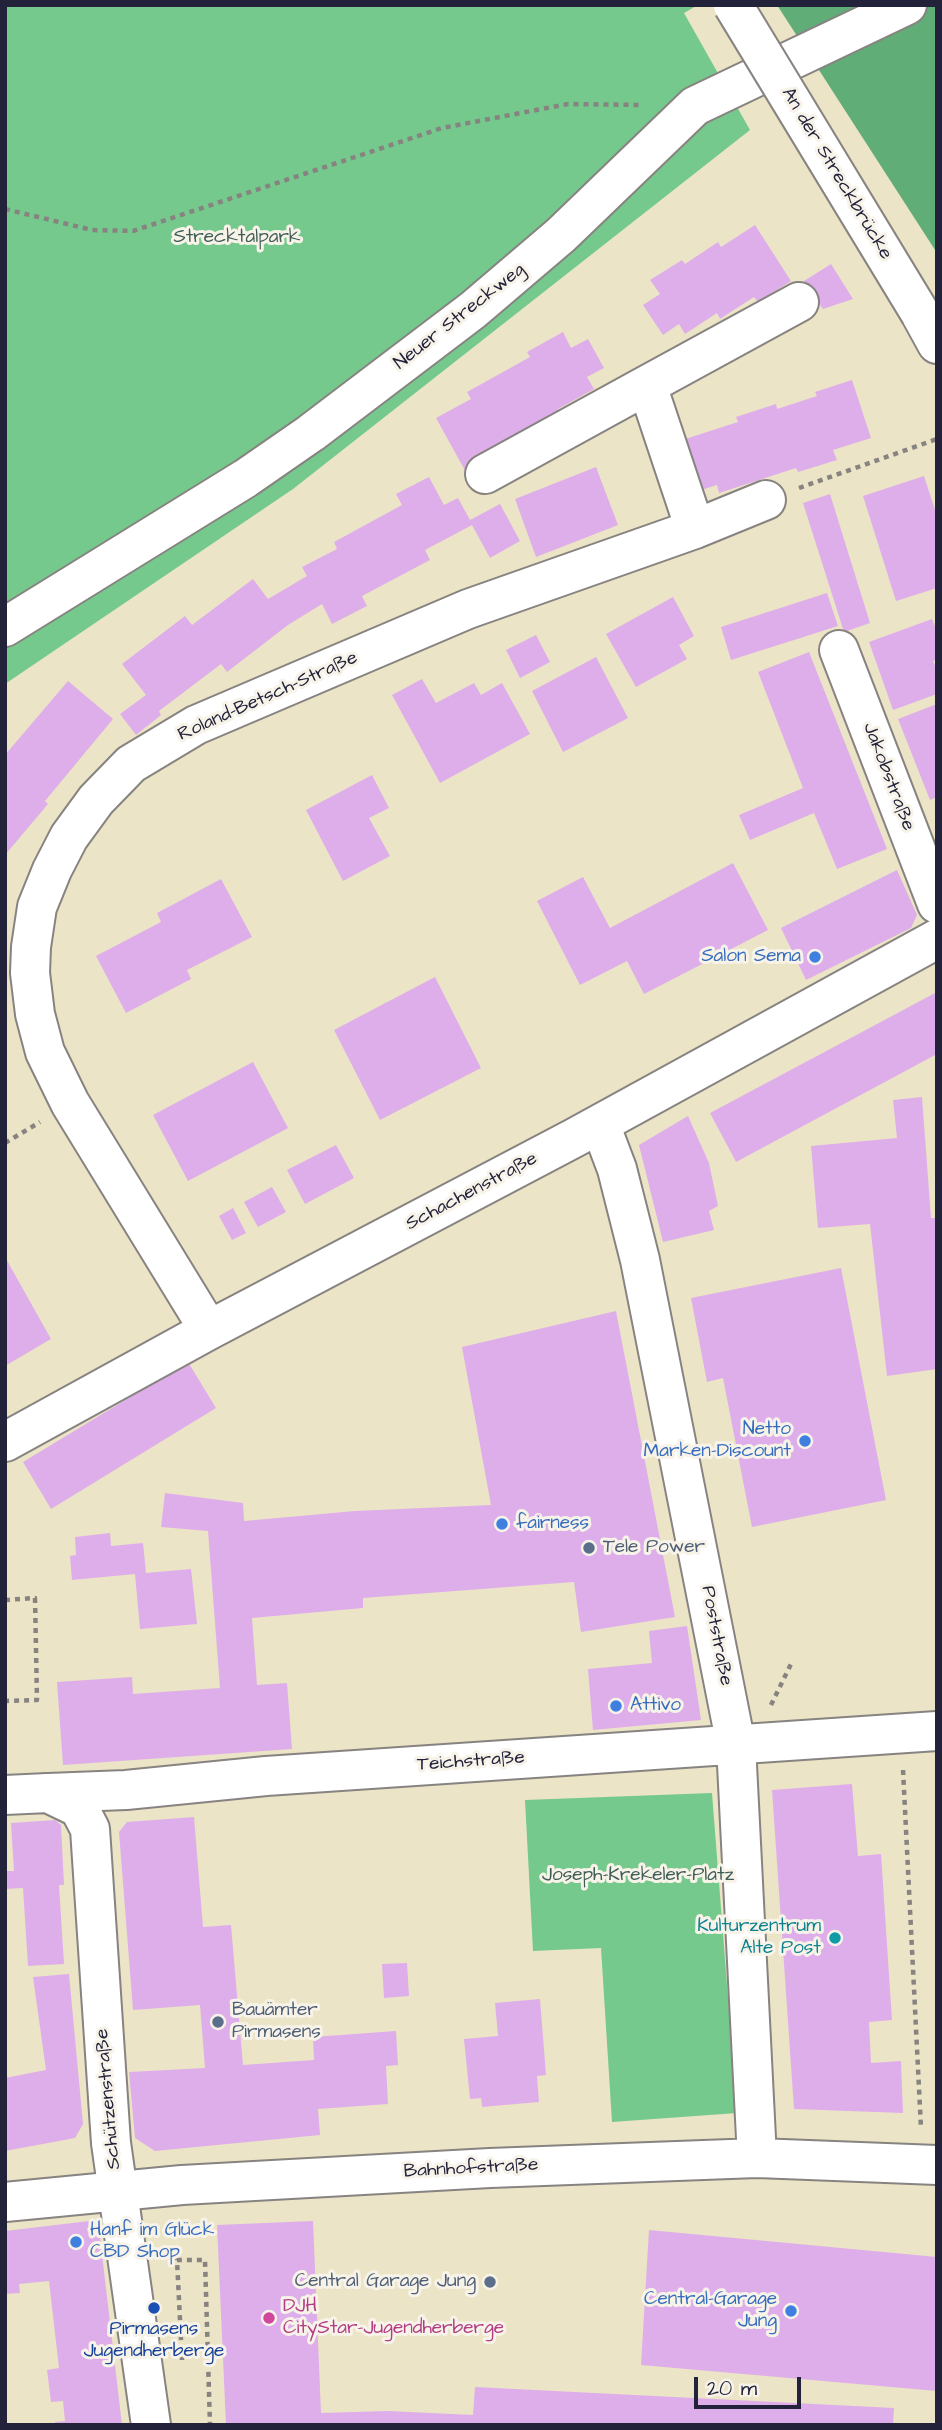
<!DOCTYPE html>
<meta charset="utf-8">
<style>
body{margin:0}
#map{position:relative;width:942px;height:2430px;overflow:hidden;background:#ece4c6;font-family:"Architects Daughter",sans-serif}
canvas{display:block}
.frame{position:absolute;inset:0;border:7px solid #22223b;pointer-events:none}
.scale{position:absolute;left:694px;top:2377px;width:107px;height:32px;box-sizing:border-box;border:4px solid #22223b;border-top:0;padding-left:9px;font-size:21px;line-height:24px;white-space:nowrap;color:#22223b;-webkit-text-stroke:5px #f7f3e8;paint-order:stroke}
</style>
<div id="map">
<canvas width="942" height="2430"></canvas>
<div class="frame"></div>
<div class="scale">20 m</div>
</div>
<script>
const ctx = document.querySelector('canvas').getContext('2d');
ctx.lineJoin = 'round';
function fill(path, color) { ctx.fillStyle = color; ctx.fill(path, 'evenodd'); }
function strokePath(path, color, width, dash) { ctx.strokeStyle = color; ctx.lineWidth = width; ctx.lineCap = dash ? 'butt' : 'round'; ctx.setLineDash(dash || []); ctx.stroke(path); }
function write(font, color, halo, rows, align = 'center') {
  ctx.font = font + ' "Architects Daughter",sans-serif'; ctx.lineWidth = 6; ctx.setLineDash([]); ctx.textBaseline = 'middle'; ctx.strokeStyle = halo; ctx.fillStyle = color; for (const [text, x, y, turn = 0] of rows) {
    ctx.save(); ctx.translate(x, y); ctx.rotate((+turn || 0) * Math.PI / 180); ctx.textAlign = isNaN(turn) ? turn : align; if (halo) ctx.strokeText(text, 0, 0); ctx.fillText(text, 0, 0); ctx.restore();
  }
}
const green = new Path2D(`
 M5,5H698L684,13L750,130L293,489L5,684Z
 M712,1793L737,2113L612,2122L601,1948L533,1951L525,1800Z`);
const forest = new Path2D(`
 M777,5H937V253Z`);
const building = new Path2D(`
 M755,225L791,281L758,302L754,297L720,319L717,313L685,334L679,324L663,335L643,305L660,294L650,280L682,260L685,264L718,242L721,247Z
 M831,264L853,299L823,309L804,281Z
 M563,332L571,348L588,339L604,368L587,377L594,389L558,409L561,414L467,474L436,418L471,399L467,392L530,357L527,352Z
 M852,380L871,438L833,450L837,460L798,472L796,468L719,493L717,485L695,492L679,441L738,422L736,417L776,404L777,409L817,396L815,392Z
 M596,467L618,525L536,557L515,499Z
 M924,476L937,516V588L896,601L863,496Z
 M429,477L444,505L458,498L470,520L500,504L520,541L490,558L472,525L425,550L430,560L362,596L367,606L332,624L322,604L288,625L227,672L221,664L159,711L161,715L136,735L120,714L146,695L122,664L185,616L192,625L253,579L268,599L307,576L302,567L337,549L334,542L402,505L396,494Z
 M830,494L870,623L844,632L803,503Z
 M827,593L838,626L731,660L721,627Z
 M673,597L694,636L679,645L687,659L636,687L606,634Z
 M932,619L937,631V659L933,661L937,670V694L893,710L869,642Z
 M536,635L550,662L520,678L506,650Z
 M809,652L887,849L837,869L814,813L750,840L739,815L803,788L758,672Z
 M596,657L628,718L563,752L532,691Z
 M422,679L436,703L474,683L481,695L502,683L530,734L440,783L392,695Z
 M68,681L113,719L45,801L48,804L5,855V755Z
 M937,704V797L930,800L898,719Z
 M372,775L389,808L369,818L390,856L343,881L306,810Z
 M733,863L768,930L644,994L627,961L580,985L537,901L583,877L610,928Z
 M897,870L917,915L911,928L806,980L781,928Z
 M221,879L252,937L187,970L191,979L126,1013L96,956L161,922L157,913Z
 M435,977L481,1068L380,1120L334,1030Z
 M937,992V1054L736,1162L710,1113Z
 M253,1062L288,1128L188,1181L153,1115Z
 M922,1097L931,1218H937V1369L887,1376L870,1224L818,1228L811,1146L897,1138L893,1100Z
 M688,1116L709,1163L718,1206L709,1211L714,1230L663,1242L639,1145Z
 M336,1145L354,1178L305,1204L287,1170Z
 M272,1187L286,1212L258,1227L244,1202Z
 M233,1208L246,1233L232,1240L219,1216Z
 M5,1257L51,1339L5,1366Z
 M841,1268L886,1500L752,1527L723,1378L707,1382L691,1298Z
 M616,1311L675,1617L581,1632L574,1582L363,1598V1608L252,1618L257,1685L287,1683L292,1749L63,1765L57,1682L132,1677L133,1694L220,1688L208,1531L161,1527L165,1493L243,1503L244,1521L355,1511L491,1505L462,1347Z
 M188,1362L216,1408L51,1509L23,1462Z
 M110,1533L111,1546L143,1543L146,1573L191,1569L197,1624L140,1629L135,1574L72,1580L70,1556L76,1555L75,1537Z
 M687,1626L701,1720L593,1730L588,1669L652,1663L649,1631Z
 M852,1784L858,1856L881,1854L892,2020L869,2022L871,2063L901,2061L903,2113L794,2109L772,1790Z
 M194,1817L203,1927L231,1925L243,2065L314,2060L313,2037L396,2031L398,2065L386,2066L388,2104L318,2109L320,2135L155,2151L135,2138L129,2072L205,2068L200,2005L133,2010L119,1832L127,1822Z
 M55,1820L61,1825L64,1885H59L64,1964L28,1966L23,1888L5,1889V1871H14L11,1823Z
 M407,1963L409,1996L384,1998L382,1964Z
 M69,1974L83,2124L75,2138L5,2151V2078L46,2070L33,1977Z
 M540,1999L546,2075L537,2076L539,2102L482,2107L481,2098L470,2099L464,2039L498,2036L495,2003Z
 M98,2220L122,2425H56L55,2422L65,2421L63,2401L51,2402L47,2370L59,2368L49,2281L19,2284L20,2293L5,2294V2231Z
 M313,2221L321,2413L388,2411L473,2415L475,2387L894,2408L893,2425H226L217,2225Z
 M649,2230L937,2257V2391L641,2365Z`);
const path = new Path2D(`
 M5,209L92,230L133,231L442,128L568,104L641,105
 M799,488L937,439
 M5,1143L40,1122
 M5,1600L35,1598L37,1700L5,1701
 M771,1705L791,1664
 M903,1770L921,2128
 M182,2360L177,2260H205L210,2425`);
const minor = new Path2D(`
 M920,313L937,344
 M485,474L647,385
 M695,529L647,385L799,302
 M5,627L246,478L311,433L473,310L561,235L695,106L907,5
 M839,650L937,904
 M600,1124L617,1169L640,1260L736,1745L757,2158
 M209,1330L70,1103L45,1052L35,1014L30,973L31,947L37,907L52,870L69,837L96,800L131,764L196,725L468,609L695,529L766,500
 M5,1442L209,1330L574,1138L937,939
 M48,1793L126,1790L266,1776L937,1731
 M5,2202L182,2185L490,2168L757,2158L937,2165`);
const major = new Path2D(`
 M5,1795L48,1793L79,1808L90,1829L111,2143L151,2425`);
const minorBridge = new Path2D(`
 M733,5L920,313`);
const markers = [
 [815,957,7,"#3f7fe0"],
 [805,1441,7,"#3f7fe0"],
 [502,1524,7,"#3f7fe0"],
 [589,1548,7,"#5c6f8a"],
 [616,1706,7,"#3f7fe0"],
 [835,1938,7,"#0f9aa8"],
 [218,2022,7,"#5c6f8a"],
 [76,2242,7,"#3f7fe0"],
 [490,2282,7,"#5c6f8a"],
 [154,2308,7,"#1a4fb4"],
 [791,2311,7,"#3f7fe0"],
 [269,2318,7,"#d1479c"]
];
const streetNames = [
 ["An der Streckbrücke",836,174,59],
 ["Neuer Streckweg",460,317,-38],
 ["Roland-Betsch-Straße",268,697,-24],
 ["Jakobstraße",888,777,69],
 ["Schachenstraße",472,1192,-28],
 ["Poststraße",716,1636,79],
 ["Teichstraße",471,1762,-4],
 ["Schützenstraße",109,2099,-95],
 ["Bahnhofstraße",471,2169,-3]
];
const parkNames = [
 ["Strecktalpark",237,238],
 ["Joseph-Krekeler-Platz",638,1876]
];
const shopNames = [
 ["Salon Sema",801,957],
 ["Netto",791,1430],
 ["Marken-Discount",791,1452],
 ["fairness",516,1524,"left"],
 ["Attivo",630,1706,"left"],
 ["Hanf im Glück",90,2231,"left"],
 ["CBD Shop",90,2253,"left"],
 ["Central-Garage",777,2300],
 ["Jung",777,2322]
];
const serviceNames = [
 ["Tele Power",603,1548],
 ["Bauämter",232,2011],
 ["Pirmasens",232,2033],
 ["Central Garage Jung",476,2282,"right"]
];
const cultureNames = [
 ["Kulturzentrum",821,1927],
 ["Alte Post",821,1949]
];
const hotelNames = [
 ["DJH",283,2307],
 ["CityStar-Jugendherberge",283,2329]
];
const transitNames = [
 ["Pirmasens",154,2330],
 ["Jugendherberge",154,2352]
];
fill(green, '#75c98c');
fill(forest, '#60ad78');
fill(building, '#deaeeb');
strokePath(minor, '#878380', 42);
strokePath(major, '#878380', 42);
strokePath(path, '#878380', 4.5, [5, 5]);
strokePath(minor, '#fff', 38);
strokePath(major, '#fff', 38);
strokePath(minorBridge, '#878380', 42, []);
strokePath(minorBridge, '#fff', 38);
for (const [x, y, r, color] of markers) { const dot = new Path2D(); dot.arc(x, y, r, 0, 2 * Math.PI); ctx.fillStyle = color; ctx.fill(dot); strokePath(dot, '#f7f3e8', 2.5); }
write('19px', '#22223b', '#f7f3e8', streetNames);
write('19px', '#3f5c57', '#f7f3e8', parkNames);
write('19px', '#366cbe', '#f7f3e8', shopNames, 'right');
write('19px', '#4e5e75', '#f7f3e8', serviceNames, 'left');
write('19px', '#0d838f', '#f7f3e8', cultureNames, 'right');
write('19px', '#b23c85', '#f7f3e8', hotelNames, 'left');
write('19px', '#164399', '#f7f3e8', transitNames);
</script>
